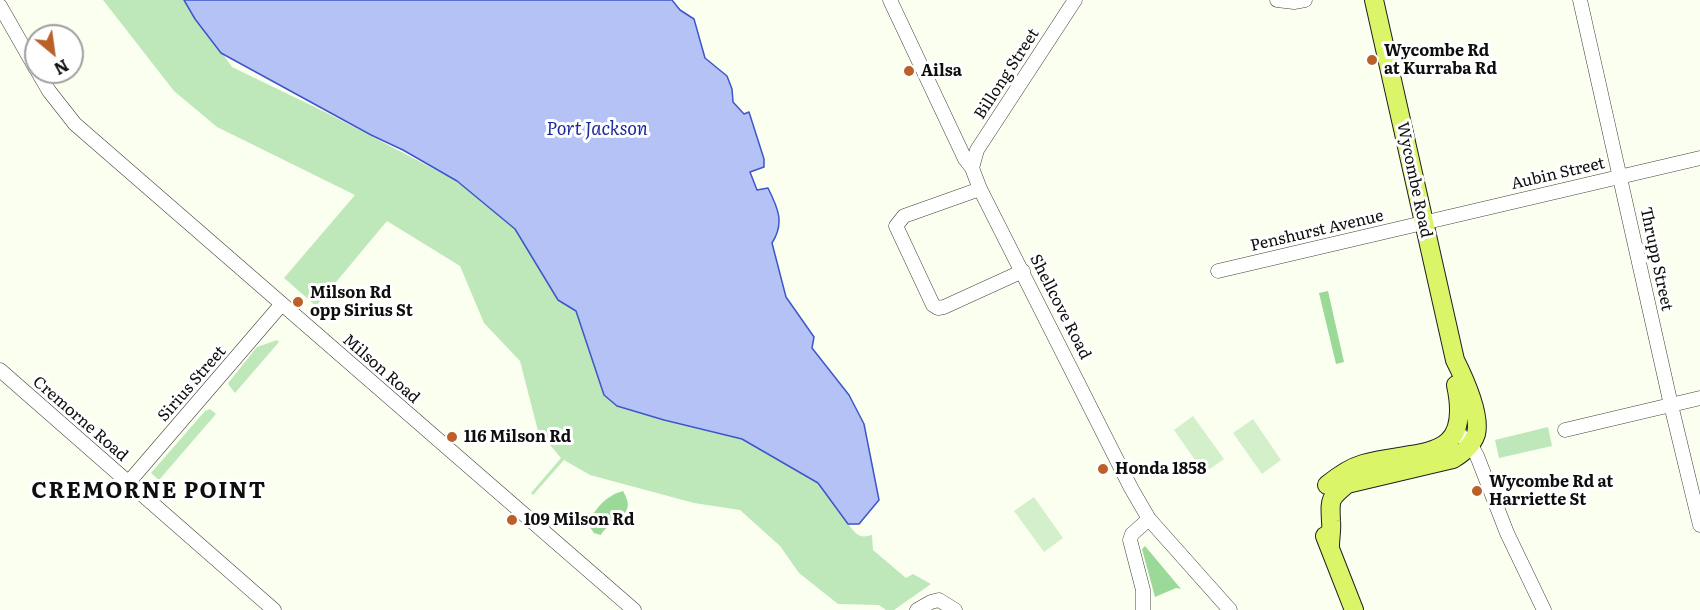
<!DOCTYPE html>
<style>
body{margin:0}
#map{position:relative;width:1700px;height:610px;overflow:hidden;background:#fbffef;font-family:Literata,serif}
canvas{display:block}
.north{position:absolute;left:24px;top:24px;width:60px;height:60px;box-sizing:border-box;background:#fff;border:2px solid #9f9f9f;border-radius:50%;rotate:151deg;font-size:16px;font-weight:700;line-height:24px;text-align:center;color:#0e0e0e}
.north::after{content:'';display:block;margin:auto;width:21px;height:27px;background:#bb6029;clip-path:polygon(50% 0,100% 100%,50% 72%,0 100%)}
</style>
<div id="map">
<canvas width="1700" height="610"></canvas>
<div class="north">N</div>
</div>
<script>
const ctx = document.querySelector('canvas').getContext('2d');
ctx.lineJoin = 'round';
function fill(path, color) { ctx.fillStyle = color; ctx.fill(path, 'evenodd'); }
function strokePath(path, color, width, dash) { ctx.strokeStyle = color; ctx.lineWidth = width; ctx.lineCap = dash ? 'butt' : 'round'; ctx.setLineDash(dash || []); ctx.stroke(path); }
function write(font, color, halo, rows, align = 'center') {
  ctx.font = font + ' Literata,serif'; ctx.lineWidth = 6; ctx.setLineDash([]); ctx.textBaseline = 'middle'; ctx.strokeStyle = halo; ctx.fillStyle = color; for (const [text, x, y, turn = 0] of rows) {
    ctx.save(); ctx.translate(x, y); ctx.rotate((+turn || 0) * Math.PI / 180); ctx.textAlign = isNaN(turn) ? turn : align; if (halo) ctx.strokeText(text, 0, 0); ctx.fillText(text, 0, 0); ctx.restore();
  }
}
const green = new Path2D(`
 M103,0H185L232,67L325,112L457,181L515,229L558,300L576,311L604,395L617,406L664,420L742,439L778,459L814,337L812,348L849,395L864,424L879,500L859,524L849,525C856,534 859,539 872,535L873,550L906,578L913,574L931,584L894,610H886L879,605L838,604L799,573L780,546L740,510L694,503L590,475L564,460L533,495L531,493L561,458L538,431L520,361L484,323L460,266L387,221L316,306L284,278L355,195L217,127L174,91Z
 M277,340L279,342L235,393L228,384L229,382L257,347Z
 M210,409L216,414L159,480L151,473L205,411Z
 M1548,427L1552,446L1499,458L1495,440Z`);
const forest = new Path2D(`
 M1328,291L1344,362L1336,364L1319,293Z
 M623,491C639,518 611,517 601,535L594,533L589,526C592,510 607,495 623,491Z
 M1145,546L1181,589L1176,588L1155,597L1142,549Z`);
const pitch = new Path2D(`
 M1193,416L1224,459L1204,473L1174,430Z
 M1253,419L1281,460L1262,474L1233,433Z
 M1034,497L1063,538L1044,552L1014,511Z`);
const water = new Path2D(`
 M184,0H672L680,10L694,19L705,58L727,76L732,89L733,102L744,114L749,112L764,159V167L750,172L757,190L768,188C778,208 785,223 772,243L786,297L814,337L812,348L849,395L864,424L879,500L859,524H848L818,483L742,439L664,420L617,406L604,395L576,311L558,300L515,229L457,181L403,150L371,135L221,53L195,19Z`);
const minor = new Path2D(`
 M890,0L965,159L972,168L980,189L1131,488L1149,519L1230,610
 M1277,0L1294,2L1305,0
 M1580,0L1671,405L1700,525
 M0,6L36,69
 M38,72L49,91L75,124L634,610
 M972,168L977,150L1075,0
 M980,189L904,216L896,226L933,305L938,308L944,307L1023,271
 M1218,271L1700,158
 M0,370L274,610
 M1565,430L1700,398
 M1457,432L1471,445L1477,456L1507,533L1544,610
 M128,483L281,305
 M917,610L931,602L939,600L955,610
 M1143,610V590L1130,540L1132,534L1149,519`);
const major = new Path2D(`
 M1327,485C1338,476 1349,468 1363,464C1417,448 1473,466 1456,385
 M1325,536L1354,610
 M1330,546C1330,538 1332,529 1331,521C1330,499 1329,499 1347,484L1453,459C1463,453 1472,446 1476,434C1481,414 1464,378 1455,360L1374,0`);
const markers = [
 [1372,60,6,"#bb6029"],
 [909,71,6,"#bb6029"],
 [298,302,6,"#bb6029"],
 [452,437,6,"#bb6029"],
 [1103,469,6,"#bb6029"],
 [1477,491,6,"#bb6029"],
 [512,520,6,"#bb6029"]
];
const poiNames = [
 ["Wycombe Rd",1384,51],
 ["at Kurraba Rd",1384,69],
 ["Ailsa",921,71],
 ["Milson Rd",310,293],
 ["opp Sirius St",310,311],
 ["116 Milson Rd",464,437],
 ["Honda 1858",1115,469],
 ["Wycombe Rd at",1489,482],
 ["Harriette St",1489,500],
 ["109 Milson Rd",524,520]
];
const streetNames = [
 ["Billong Street",1007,74,-57],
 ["Aubin Street",1558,174,-13],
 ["Wycombe Road",1414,180,78],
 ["Penshurst Avenue",1317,231,-13],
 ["Thrupp Street",1656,259,78],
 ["Shellcove Road",1060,307,63],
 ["Milson Road",381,369,41],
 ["Sirius Street",192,384,-49],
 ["Cremorne Road",80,419,41]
];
const waterNames = [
 ["Port Jackson",597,130]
];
const districtNames = [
 ["CREMORNE POINT",149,492]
];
fill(green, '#bee8ba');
fill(forest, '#9bd999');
fill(pitch, '#d3f0cb');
fill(water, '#b5c2f5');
strokePath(water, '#3e56ca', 1.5);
strokePath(minor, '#414141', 15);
strokePath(major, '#1f1f1f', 20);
strokePath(minor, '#fff', 14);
strokePath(major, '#dbf569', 18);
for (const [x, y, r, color] of markers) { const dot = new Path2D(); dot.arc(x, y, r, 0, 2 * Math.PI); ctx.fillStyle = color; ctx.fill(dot); strokePath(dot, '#fff', 2); }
write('bold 16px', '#0e0e0e', '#fff', poiNames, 'left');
write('16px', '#0e0e0e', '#fff', streetNames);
write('italic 18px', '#1a2b9d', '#fff', waterNames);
ctx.letterSpacing = '1.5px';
write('bold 22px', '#0e0e0e', '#fff', districtNames);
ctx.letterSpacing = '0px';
</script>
